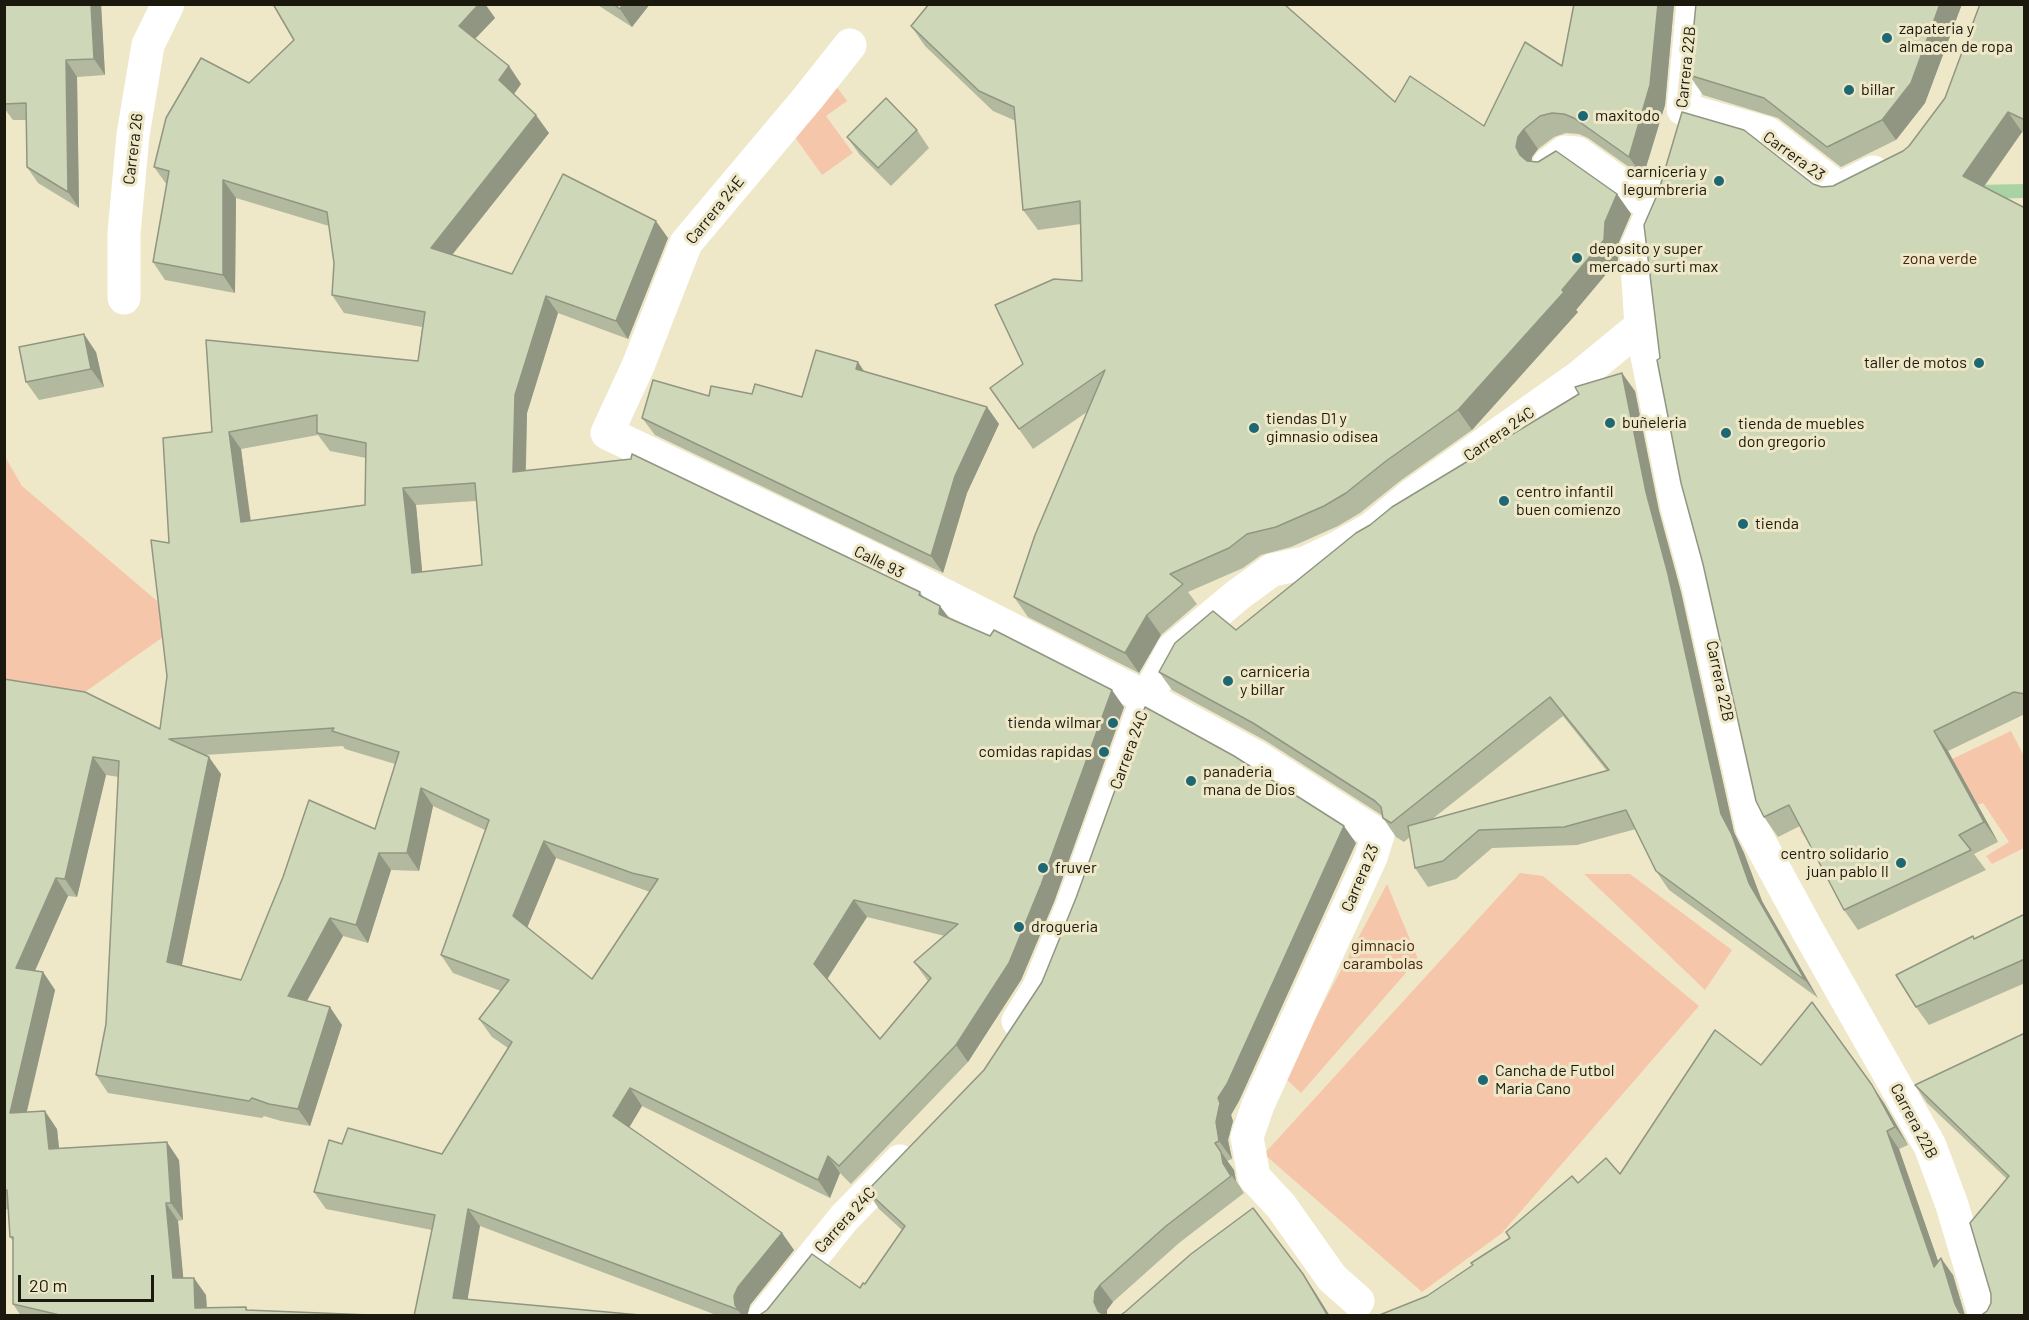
<!DOCTYPE html>
<meta charset="utf-8">
<style>
body{margin:0}
#map{position:relative;width:2029px;height:1320px;overflow:hidden;background:#efe8c8;font-family:Barlow,sans-serif}
canvas{display:block}
.frame{position:absolute;inset:0;border:6px solid #1b180d;pointer-events:none}
.scale{position:absolute;left:18px;top:1275px;width:136px;height:27px;box-sizing:border-box;border:3px solid #1b180d;border-top:0;padding-left:8px;font-size:18px;line-height:21px;white-space:nowrap;color:#1b180d;-webkit-text-stroke:4px #efe8c8;paint-order:stroke}
</style>
<div id="map">
<canvas width="2029" height="1320"></canvas>
<div class="frame"></div>
<div class="scale">20 m</div>
</div>
<script>
const ctx = document.querySelector('canvas').getContext('2d');
ctx.lineJoin = 'round';
function fill(path, color) { ctx.fillStyle = color; ctx.fill(path, 'evenodd'); }
function strokePath(path, color, width, dash) { ctx.strokeStyle = color; ctx.lineWidth = width; ctx.lineCap = dash ? 'butt' : 'round'; ctx.setLineDash(dash || []); ctx.stroke(path); }
function write(font, color, halo, rows, align = 'center') {
  ctx.font = font + ' Barlow,sans-serif'; ctx.lineWidth = 6; ctx.setLineDash([]); ctx.textBaseline = 'middle'; ctx.strokeStyle = halo; ctx.fillStyle = color; for (const [text, x, y, turn = 0] of rows) {
    ctx.save(); ctx.translate(x, y); ctx.rotate((+turn || 0) * Math.PI / 180); ctx.textAlign = isNaN(turn) ? turn : align; if (halo) ctx.strokeText(text, 0, 0); ctx.fillText(text, 0, 0); ctx.restore();
  }
}
const green = new Path2D(`
 M831,79L847,101L826,116L853,153L822,175L779,115Z
 M4,455L22,486L183,623L58,711L5,714Z
 M2011,731L2024,756V848L1992,864L1986,856L2009,842L1983,803L1948,814L1814,849L1800,831Z
 M1520,873L1543,876L1699,1006L1502,1233L1422,1292L1264,1154Z
 M1584,874H1630L1732,950L1705,990Z
 M1387,884L1418,959L1301,1093L1284,1077Z`);
const stream = new Path2D(`
 M1976,192L2024,191`);
const minor = new Path2D(`
 M850,45L808,98L686,243L638,366L607,433L885,565L1147,698L1256,757L1378,835L1371,857L1258,1105L1247,1137L1254,1177L1281,1206L1332,1278L1358,1301
 M1549,164L1565,152L1577,153L1654,208
 M1660,188L1654,208L1636,249L1641,326L1677,507L1699,588L1752,828L1808,931L1930,1146L1952,1205L1985,1316
 M124,298V233L133,135L148,45L168,4
 M1018,1021L1038,989L1071,909L1147,698L1173,649L1239,594L1272,570L1305,563L1337,548L1371,529L1411,496L1579,377L1641,326
 M765,1316L844,1218L900,1161`);
const tertiary = new Path2D(`
 M1693,4L1683,109L1767,133L1839,189L1873,172`);
const wall = new Path2D(`
 M4,4H101L105,75L77,77L79,208L38,183L27,167L26,120H13L4,108Z
 M273,4H485L495,18L475,39L509,66L521,84L514,94L549,133L452,255L512,274L668,238L628,339L558,313L527,413L526,471L920,592L924,598L949,618L1124,707L1054,902L1021,980L968,1062L851,1184L840,1173L830,1198L642,1106L629,1127L782,1233L794,1250L750,1305L747,1316H719L480,1226L414,1316L432,1230L326,1209L314,1192L342,1144L442,1154L508,1048L492,1037L479,1019L501,991L453,973L441,955L485,830L433,806L419,871L391,870L368,943L343,936L307,1001L342,1025L310,1126L281,1121L264,1116L262,1118L108,1093L96,1075L106,1024L119,777L106,775L77,897L68,896L35,971L43,972L55,990L27,1112L57,1129L59,1148L179,1160L183,1220L178,1221L183,1278L206,1295L207,1307H246L248,1310L396,1316H21L13,1304V1241L10,1237L8,1209L4,1210V679L160,729L167,676L169,543L212,432L418,361L422,327L344,313L332,295L334,263L329,226L236,198L235,293L165,280L153,262L167,185L154,167L249,83L294,40ZM318,435L330,451L366,458L365,505L251,521L241,449ZM476,501L482,565L422,572L416,505ZM343,746L345,749L395,764L375,829L241,980L182,965L221,774L205,755ZM556,858L650,892L592,979L527,927ZM867,917L945,936L914,962L928,981L880,1039L827,979Z
 M596,4H650L632,27Z
 M1574,4H1674L1665,105L1643,177L1588,138L1579,134L1566,133L1554,137L1538,149L1532,157L1531,161L1617,194L1631,214L1619,242L1618,260L1576,310L1578,312L1472,430L1400,481L1360,513L1338,526L1291,547L1261,555L1243,568L1188,592L1197,604L1161,635L1139,673L1028,617L1014,597L1087,412L1033,449L990,388L1023,364L1082,281L1081,224L1038,230L1023,210L1016,121L993,111L925,46L911,26L1395,102L1484,126L1562,66Z
 M1696,4H1962L1925,103L1896,140L1841,167L1778,118L1703,95L1689,75Z
 M2025,4V133L2022,132L1984,187L2025,208V714L1948,751L1998,842L1974,854L1986,870L1858,930L1844,910L1800,826L1778,837L1764,817L1660,358L1813,184L1822,187L1833,186L1903,151L1909,146L1945,98Z
 M917,130L929,148L891,186L860,155L847,137Z
 M96,352L104,387L39,400L26,382Z
 M864,371L987,407L999,424L967,493L943,573L655,435L642,418L709,396L752,394L802,397Z
 M1635,391L1659,511L1681,592L1734,832L1744,853L1762,901L1818,998L1669,890L1656,871L1636,829L1577,845L1492,848L1456,879L1428,887L1415,868L1410,837L1404,842L1396,837L1383,818V816L1266,741L1172,690L1159,672L1236,630ZM1563,716L1607,771L1431,820Z
 M1356,843L1239,1101L1231,1115L1233,1121L1228,1140L1232,1159L1227,1161L1234,1170L1236,1181L1244,1193L1179,1243L1113,1302L1107,1310V1316H758L860,1288L865,1284L902,1230L879,1209L867,1191Z
 M2025,914V983L1929,1025L1916,1007Z
 M2025,1033V1316L1987,1311L1991,1303L2007,1179L1927,1103L1915,1085Z
 M1761,1065L1884,1103L1908,1145L1899,1149L1938,1261L1953,1275L1965,1315L1427,1296L1473,1265L1510,1238L1578,1183L1620,1174Z`);
const shadedWall = new Path2D(`
 M91,4H101L105,75L94,59Z
 M479,4H485L495,18L471,43L459,26Z
 M623,4H650L632,27L620,9Z
 M1658,4H1674L1665,105L1643,177L1629,157Z
 M1940,4H1962L1925,103L1896,140L1882,120Z
 M66,60L77,77L79,208L68,192Z
 M509,66L521,84L511,98L499,80Z
 M2008,112L2022,132L1977,196L1963,176Z
 M536,115L549,133L444,265L431,248Z
 M1524,129L1538,149L1532,157L1531,167L1520,155L1516,147L1518,137Z
 M223,180L236,198L235,293L223,275Z
 M1617,194L1631,214L1619,242L1618,260L1576,310L1578,312L1472,430L1458,410L1562,290L1605,222Z
 M656,221L668,238L628,339L616,321Z
 M546,296L558,313L527,413L525,490L513,472L515,395Z
 M84,334L96,352L104,387L91,369Z
 M858,362L870,380L856,369Z
 M1622,373L1635,391L1659,511L1681,592L1734,832L1744,853L1762,901L1818,998L1805,980L1749,883L1721,814L1646,492Z
 M987,407L999,424L967,493L943,573L931,556L955,476Z
 M229,432L241,449L253,540L241,522Z
 M403,488L416,505L424,591L412,573Z
 M940,606L953,623L939,614Z
 M1147,615L1161,635L1139,673L1125,653Z
 M1112,690L1124,707L1054,902L1021,980L968,1062L956,1045Z
 M1934,731L1948,751L1998,842L1984,822Z
 M93,757L106,775L77,897L65,879Z
 M209,757L221,774L179,979L167,962Z
 M421,788L433,806L419,871L407,853Z
 M1344,826L1356,843L1239,1101L1231,1115L1233,1121L1228,1140L1232,1159L1219,1141L1216,1122L1218,1098Z
 M544,841L556,858L525,933L513,916Z
 M379,853L391,870L368,943L356,925Z
 M56,878L68,896L28,986L16,968Z
 M854,900L867,917L826,981L814,964Z
 M330,918L343,936L300,1013L288,996Z
 M43,972L55,990L22,1131L10,1113Z
 M330,1007L342,1025L310,1126L298,1109Z
 M1872,1085L1884,1103L1908,1145L1895,1127Z
 M630,1088L642,1106L626,1133L613,1116Z
 M45,1111L57,1129L61,1167L49,1149Z
 M1887,1131L1899,1149L1946,1284L1934,1267Z
 M167,1142L179,1160L183,1220L171,1203Z
 M1221,1152L1234,1170L1236,1181L1244,1193L1223,1163Z
 M828,1156L840,1173L830,1198L818,1180Z
 M166,1203L178,1221L185,1296L173,1278Z
 M468,1209L480,1226L465,1315L453,1298Z
 M782,1233L794,1250L750,1305L747,1316H742L735,1305L734,1296L738,1287Z
 M1941,1258L1953,1275L1965,1316H1962L1955,1304Z
 M1303,1274L1315,1292L1330,1316H1328Z
 M194,1278L206,1295L207,1316L195,1308Z
 M1100,1285L1113,1302L1107,1310V1316H1102L1094,1302L1095,1292Z`);
const building = new Path2D(`
 M4,4H91L94,59L66,60L68,192L27,167L26,103L4,104Z
 M273,4H479L459,26L509,66L499,80L536,115L431,248L512,274L563,174L656,221L616,321L546,296L515,395L513,472L631,459L632,454L920,592L919,595L940,606L939,614L990,636L994,630L1112,690L1041,885L1009,963L956,1045L839,1166L828,1156L818,1180L630,1088L613,1116L782,1233L738,1287L734,1296L735,1305L739,1310L468,1209L453,1298L651,1316H414L435,1215L314,1192L329,1140L342,1144L348,1128L442,1154L512,1042L479,1019L509,980L441,955L489,820L421,788L407,853H379L356,925L330,918L288,996L330,1007L298,1109L269,1104L252,1098L249,1101L96,1075L106,1024L119,761L93,757L65,879L56,878L16,968L43,972L10,1113L45,1111L49,1149L167,1142L171,1203H166L173,1278H194L195,1308L246,1307V1310L396,1316H64L13,1304V1237H10L7,1190L4,1191V679L85,692L160,729L167,676L151,540L169,543L163,438L212,432L206,340L418,361L425,312L332,295L334,263L327,212L223,180V275L153,262L169,171L154,167L166,118L201,58L249,83L294,40ZM317,415V433L366,443L365,505L241,522L229,432ZM475,483L482,565L412,573L403,488ZM334,728L332,731L399,752L375,829L309,800L283,877L241,980L167,962L209,757L169,739ZM544,841L632,873L658,879L592,979L513,916ZM854,900L958,924L914,962L931,978L880,1039L814,964Z
 M613,4H623L620,9Z
 M929,4H1284L1395,102L1410,76L1484,126L1525,42L1562,66L1574,4H1658L1650,85L1629,157L1574,118L1564,114L1552,113L1540,116L1524,129L1518,137L1516,147L1520,155L1527,161L1538,162L1556,151L1617,194L1605,222L1604,240L1562,290L1564,292L1458,410L1386,461L1346,493L1324,506L1276,527L1247,534L1229,548L1170,574L1183,584L1147,615L1125,653L1014,597L1035,535L1105,370L1019,429L990,388L1023,364L995,305L1054,279L1082,281L1080,201L1023,210L1014,107L979,91L911,26Z
 M1696,4H1940L1911,83L1882,120L1827,147L1764,98L1689,75Z
 M1980,4H2025V120L2008,112L1963,176L2025,208V694L2014,692L1934,731L1984,822L1959,835L1971,850L1844,910L1789,805L1764,817L1756,801L1703,564L1681,483L1657,360L1660,358L1644,225L1658,193L1682,112L1744,130L1813,184L1822,187L1833,186L1903,151L1909,146L1945,98Z
 M886,98L917,130L878,168L847,137Z
 M84,334L91,369L26,382L19,347Z
 M816,350L858,362L856,369L987,407L955,476L931,556L642,418L653,380L709,396L711,386L752,394L755,384L802,397Z
 M1622,373L1646,492L1668,574L1721,814L1732,835L1749,883L1805,980L1656,871L1626,810L1564,827L1479,830L1443,861L1415,868L1408,826L1609,770L1550,697L1391,823L1383,818L1381,807L1375,801L1253,723L1159,672L1175,643L1213,611L1236,630L1356,533L1370,525L1392,507L1579,394L1575,387Z
 M1145,707L1234,756L1344,826L1227,1084L1218,1098L1220,1103L1216,1122L1219,1141L1215,1143L1221,1152L1223,1163L1231,1176L1166,1226L1100,1285L1095,1292L1094,1302L1098,1311L1106,1316H758L767,1310L812,1254L860,1288L863,1283L865,1284L905,1226L867,1191L984,1070L1042,982L1076,898Z
 M2025,914V959L1916,1007L1896,975L1973,936L1974,939Z
 M1812,1002L1872,1085L1895,1127L1887,1131L1934,1267L1941,1258L1955,1304L1959,1312L1966,1316H1377L1427,1296L1473,1265L1471,1263L1510,1238L1506,1232L1572,1176L1578,1183L1606,1158L1620,1174L1715,1030L1761,1065Z
 M2025,1033V1316H1980L1987,1311L1991,1303V1294L1970,1223L2009,1176L1915,1085Z
 M1253,1208L1303,1274L1328,1316H1119L1125,1312L1191,1254Z`);
const markers = [
 [1887,38,6,"#1e6873"],
 [1849,90,6,"#1e6873"],
 [1583,116,6,"#1e6873"],
 [1719,181,6,"#1e6873"],
 [1577,258,6,"#1e6873"],
 [1979,363,6,"#1e6873"],
 [1610,423,6,"#1e6873"],
 [1254,428,6,"#1e6873"],
 [1726,433,6,"#1e6873"],
 [1504,501,6,"#1e6873"],
 [1743,524,6,"#1e6873"],
 [1228,681,6,"#1e6873"],
 [1113,723,6,"#1e6873"],
 [1104,752,6,"#1e6873"],
 [1191,781,6,"#1e6873"],
 [1901,863,6,"#1e6873"],
 [1043,868,6,"#1e6873"],
 [1019,927,6,"#1e6873"],
 [1483,1080,6,"#1e6873"]
];
const poiNames = [
 ["zapateria y",1899,29],
 ["almacen de ropa",1899,47],
 ["billar",1861,90],
 ["maxitodo",1595,116],
 ["carniceria y",1707,172,"right"],
 ["legumbreria",1707,190,"right"],
 ["deposito y super",1589,249],
 ["mercado surti max",1589,267],
 ["taller de motos",1967,363,"right"],
 ["tiendas D1 y",1266,419],
 ["gimnasio odisea",1266,437],
 ["buñeleria",1622,423],
 ["tienda de muebles",1738,424],
 ["don gregorio",1738,442],
 ["centro infantil",1516,492],
 ["buen comienzo",1516,510],
 ["tienda",1755,524],
 ["carniceria",1240,672],
 ["y billar",1240,690],
 ["tienda wilmar",1101,723,"right"],
 ["comidas rapidas",1092,752,"right"],
 ["panaderia",1203,772],
 ["mana de Dios",1203,790],
 ["centro solidario",1889,854,"right"],
 ["juan pablo II",1889,872,"right"],
 ["fruver",1055,868],
 ["drogueria",1031,927],
 ["Cancha de Futbol",1495,1071],
 ["Maria Cano",1495,1089]
];
const streetNames = [
 ["Carrera 22B",1686,67,-84],
 ["Carrera 26",133,149,-83],
 ["Carrera 23",1794,156,36],
 ["Carrera 24E",715,210,-51],
 ["Carrera 24C",1499,434,-35],
 ["Calle 93",879,562,26],
 ["Carrera 22B",1720,681,78],
 ["Carrera 24C",1129,750,-70],
 ["Carrera 23",1360,878,-67],
 ["Carrera 22B",1914,1121,62],
 ["Carrera 24C",845,1220,-48]
];
const parkNames = [
 ["zona verde",1940,259],
 ["gimnacio",1383,946],
 ["carambolas",1383,964]
];
fill(green, '#f6c6ab');
strokePath(stream, '#aad3a5', 14);
strokePath(minor, '#fff', 33);
strokePath(tertiary, '#fff', 33);
fill(wall, '#b2b99f');
fill(shadedWall, '#919682');
fill(building, '#cfd7b9');
strokePath(building, '#919682', 1.5);
for (const [x, y, r, color] of markers) { const dot = new Path2D(); dot.arc(x, y, r, 0, 2 * Math.PI); ctx.fillStyle = color; ctx.fill(dot); strokePath(dot, '#efe8c8', 2); }
write('16px', '#1b180d', '#efe8c8', poiNames, 'left');
write('16px', '#1b180d', '#efe8c8', streetNames);
write('16px', '#49250e', '#efe8c8', parkNames);
</script>
